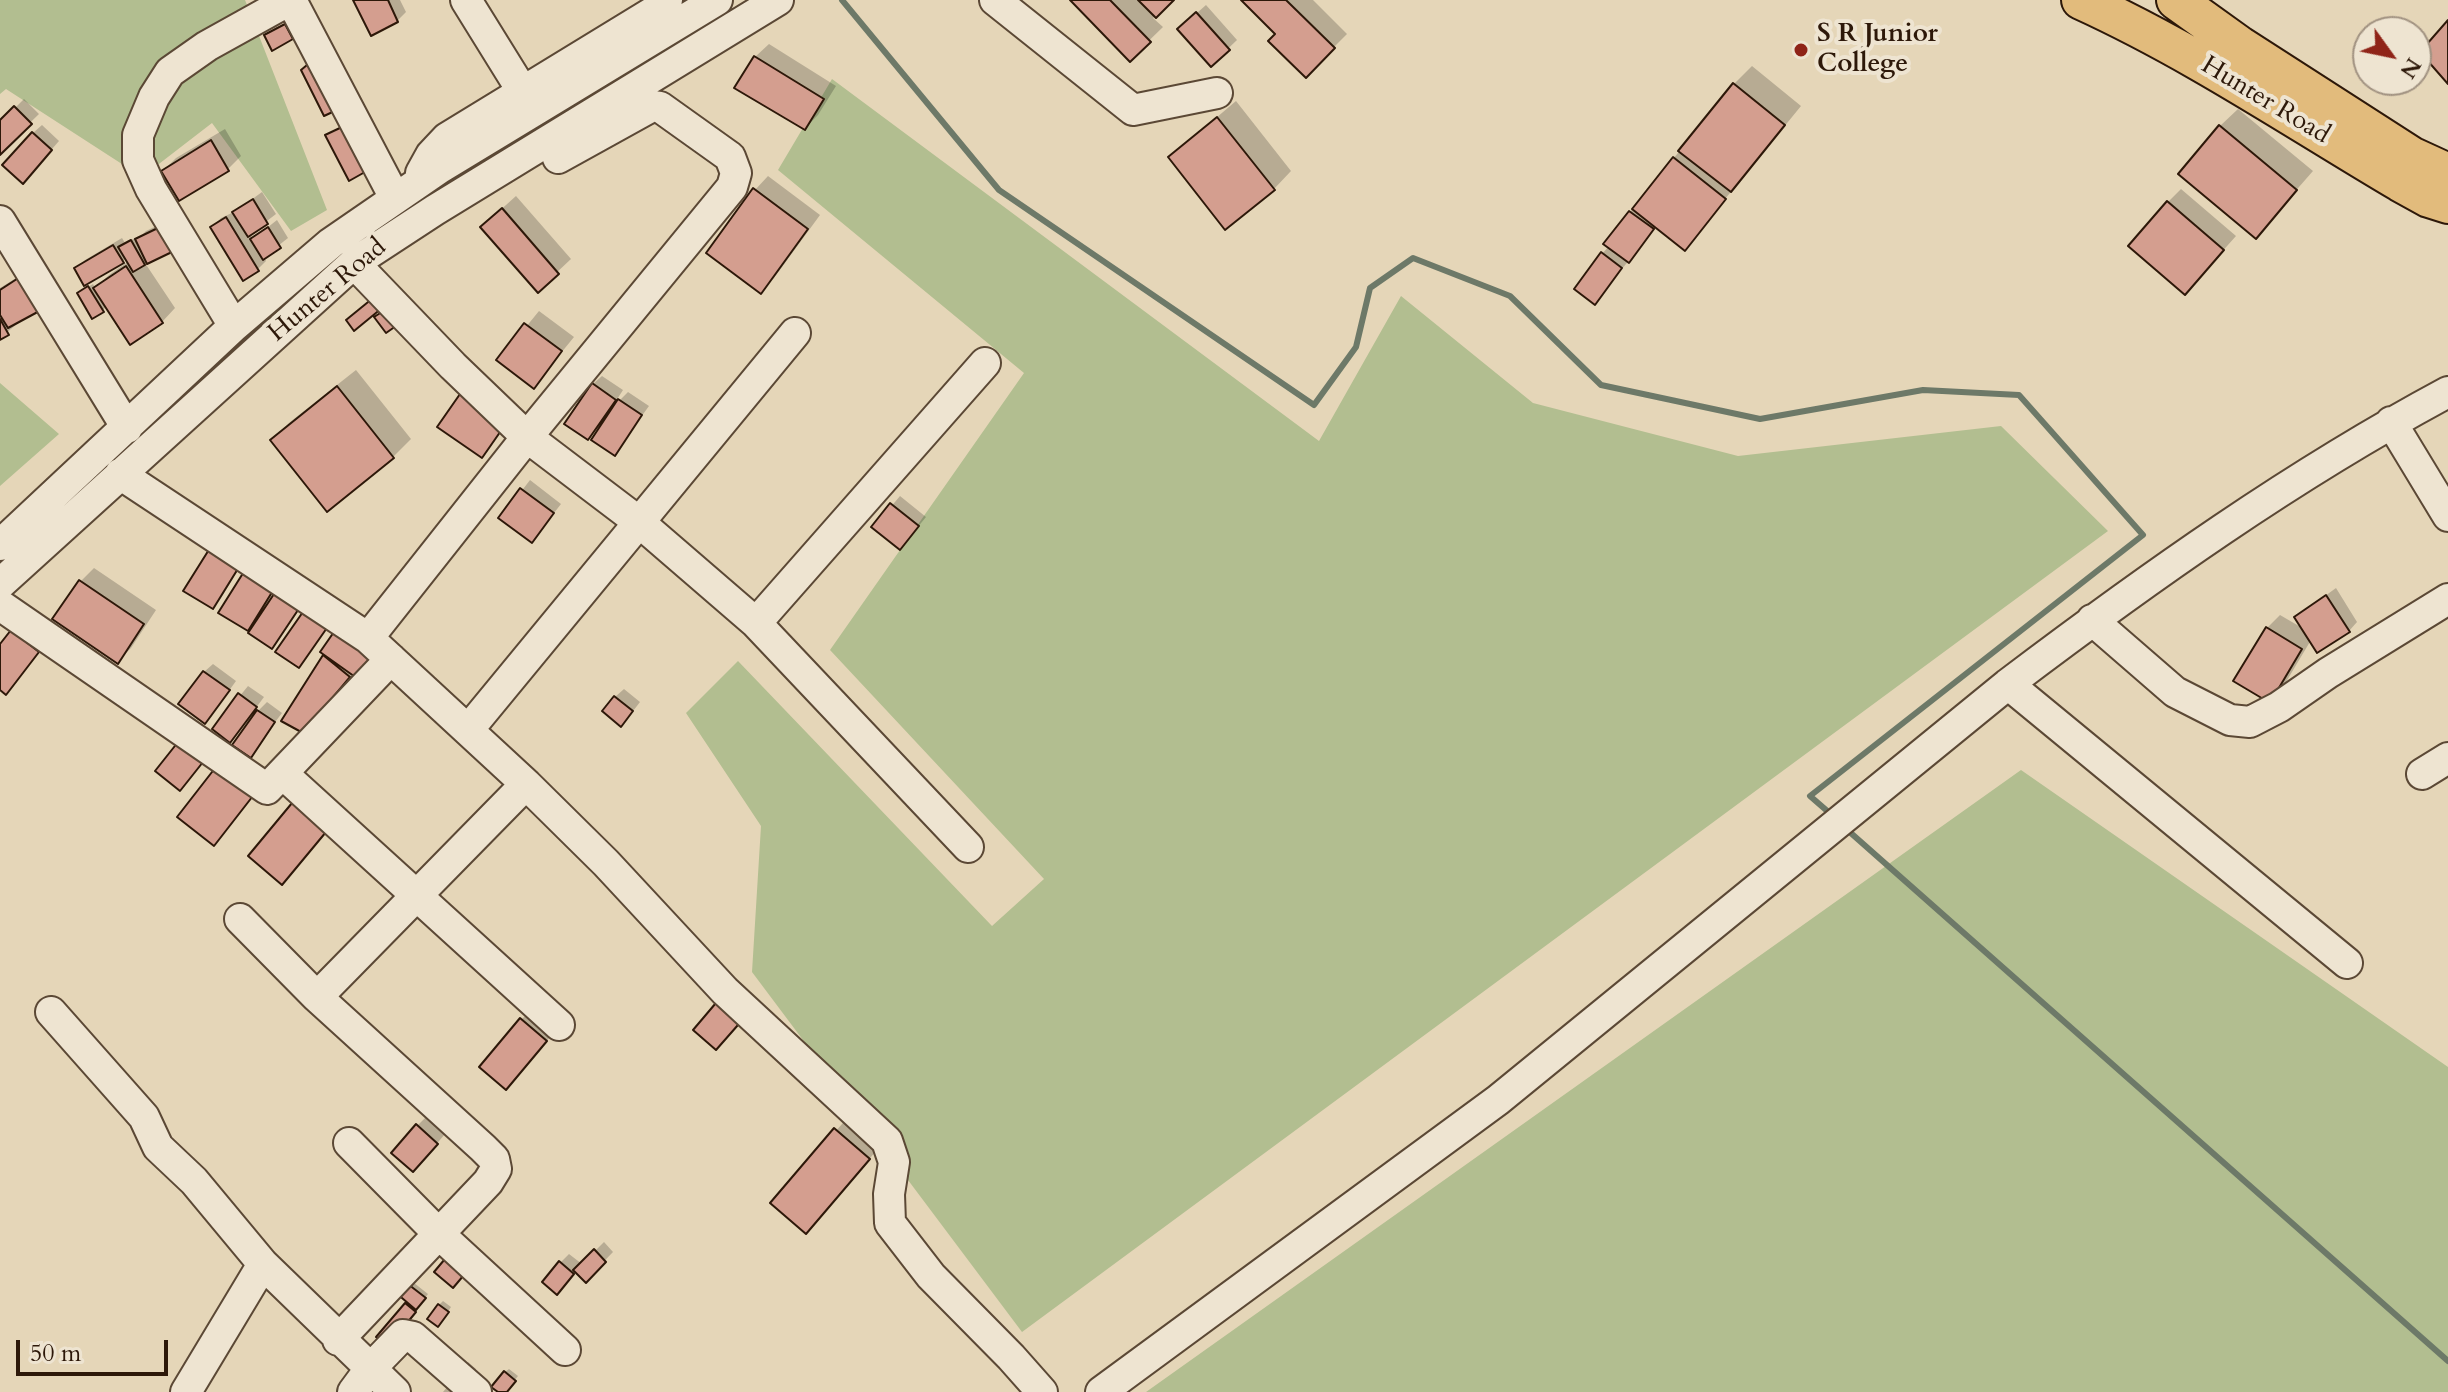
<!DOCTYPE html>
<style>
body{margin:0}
#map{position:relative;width:2448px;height:1392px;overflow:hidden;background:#e5d6b8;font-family:Cardo,serif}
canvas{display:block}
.north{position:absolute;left:2352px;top:16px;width:80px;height:80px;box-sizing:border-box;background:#eee4d1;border:2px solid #a19281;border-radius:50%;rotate:123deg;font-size:22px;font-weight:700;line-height:32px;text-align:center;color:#2d1809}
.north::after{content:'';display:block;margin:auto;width:28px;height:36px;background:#8f2418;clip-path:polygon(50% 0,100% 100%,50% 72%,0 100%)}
.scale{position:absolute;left:16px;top:1340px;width:152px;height:36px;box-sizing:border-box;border:4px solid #2d1809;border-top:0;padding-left:10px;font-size:24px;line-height:28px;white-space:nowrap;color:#2d1809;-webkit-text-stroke:6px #eee4d1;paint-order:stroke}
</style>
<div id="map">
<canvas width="2448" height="1392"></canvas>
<div class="north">N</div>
<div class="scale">50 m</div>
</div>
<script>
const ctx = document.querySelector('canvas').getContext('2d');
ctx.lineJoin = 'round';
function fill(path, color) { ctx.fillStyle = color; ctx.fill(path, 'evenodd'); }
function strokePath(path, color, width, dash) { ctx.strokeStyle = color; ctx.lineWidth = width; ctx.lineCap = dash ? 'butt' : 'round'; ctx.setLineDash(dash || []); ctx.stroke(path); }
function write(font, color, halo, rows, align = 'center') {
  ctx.font = font + ' Cardo,serif'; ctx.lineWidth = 8; ctx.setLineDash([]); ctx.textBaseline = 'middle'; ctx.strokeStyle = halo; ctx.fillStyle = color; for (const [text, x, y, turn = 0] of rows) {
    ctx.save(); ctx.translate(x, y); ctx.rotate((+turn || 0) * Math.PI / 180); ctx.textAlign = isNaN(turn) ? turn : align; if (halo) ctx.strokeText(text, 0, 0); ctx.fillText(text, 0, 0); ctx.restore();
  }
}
const green = new Path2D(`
 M0,0H245L327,210L291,231L212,123L142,177L6,89L0,94Z
 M832,79L1319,441L1401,296L1533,403L1738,456L2001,426L2108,531L1022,1332L752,972L761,826L686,713L738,661L992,926L1044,879L830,650L1024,373L778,170Z
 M0,383L59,434L0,486Z
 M2021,770L2448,1067V1392H1146Z`);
const shadow = new Path2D(`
 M356,0H400L406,12L397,21Z
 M1073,0H1171L1153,18L1163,27L1130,59Z
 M1244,0H1313L1347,34L1306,75L1278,34Z
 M1206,5L1237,40L1211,65L1188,21Z
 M769,44L836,86L818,115L805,128L755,57Z
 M1752,66L1801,106L1685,248L1657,226L1595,302L1602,254L1609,246L1630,212L1734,84Z
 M24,99L39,114L0,152V123Z
 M1236,101L1291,171L1274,189L1170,157Z
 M2238,109L2313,171L2256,236L2220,126Z
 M42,125L59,141L31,173L33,133Z
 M225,129L241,156L228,169L163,171L176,158Z
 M768,176L820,215L774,278L760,291L755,190Z
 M2181,189L2236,236L2185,293L2168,202Z
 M262,192L276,214L250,234L253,239L277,220L288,238L264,257L266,261L258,269L212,227L221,218L236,211Z
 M516,196L571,259L538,290L496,214Z
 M171,219L173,249L145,263L175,308L162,322L107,306L103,310L83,290L93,284L95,288L109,275L129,261L127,257L122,262L77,268L85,260L122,238L125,243L135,238L136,241L146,231Z
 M32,268L17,324L0,338V288Z
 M539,311L574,337L534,386L499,360Z
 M356,370L411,439L393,457L272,440L290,422Z
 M602,376L623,390L614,404L615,405L628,392L649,406L615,453L602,423L588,438L593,384Z
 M530,480L561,504L532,541L501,518Z
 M900,496L926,517L908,539L874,527Z
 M220,541L246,557L221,598L212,607Z
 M94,568L156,610L131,648L118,661L55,618L81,581Z
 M281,579L273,594L302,606L272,647L221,612Z
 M2336,588L2357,622L2349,631L2311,640L2283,687L2269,700L2267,628L2280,615L2304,629L2296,617Z
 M26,618L51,638L5,692L0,688V647Z
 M327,654L353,673L316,717L325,657Z
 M213,664L236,681L213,713L204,672Z
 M248,686L264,697L238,732L214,728Z
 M624,689L640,702L630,715L615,697Z
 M267,702L282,713L250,755L258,711Z
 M268,778L214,844L180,817Z
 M535,1006L559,1027L506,1087L521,1020Z
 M849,1116L882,1144L819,1218L773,1203Z
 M426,1117L445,1134L422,1161L417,1126Z
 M604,1242L613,1252L586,1280L576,1270L565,1284L560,1263L569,1254L582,1264Z
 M409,1279L428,1294L396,1335L379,1336L409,1301Z
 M443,1301L451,1307L442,1321L439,1305Z
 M468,1362L476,1369L458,1392H443Z
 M509,1369L518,1376L505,1392H501L505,1372Z`);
const stream = new Path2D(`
 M842,0L999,190L1314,405L1356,347L1370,288L1413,258L1510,296L1601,385L1760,419L1923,390L2019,395L2143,535L1810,796L1833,816
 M1844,827L2448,1361`);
const building = new Path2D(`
 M353,0H388L398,22L371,36Z
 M1070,0H1110L1151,42L1130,62Z
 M1138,0H1174L1156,18Z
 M1241,0H1286L1335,48L1306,78L1268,41L1275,34Z
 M1196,12L1230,50L1211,67L1177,29Z
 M2448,20V84L2420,52Z
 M285,24L293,39L272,51L264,35Z
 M754,56L824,99L805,130L734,88Z
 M313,60L339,109L324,116L301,70Z
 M1733,83L1785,125L1731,192L1678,151Z
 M14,106L32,124L0,155V120Z
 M1217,117L1275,190L1225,230L1168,157Z
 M2219,125L2297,190L2256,239L2178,174Z
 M342,127L365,172L349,181L325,135Z
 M32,132L52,150L23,184L2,165Z
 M211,140L229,171L179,201L161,171Z
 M1673,157L1726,199L1685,251L1632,209Z
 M753,188L808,229L761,294L706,253Z
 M253,199L268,224L248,237L232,212Z
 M2167,201L2224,250L2185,295L2128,246Z
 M502,208L559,274L538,293L480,227Z
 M1629,211L1654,229L1629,263L1603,244Z
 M226,217L259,271L243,281L210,227Z
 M162,226L174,251L147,264L135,239Z
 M268,227L281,248L263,260L250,239Z
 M131,240L145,265L133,272L118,247Z
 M113,245L124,263L84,286L74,268Z
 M1601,252L1622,268L1595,305L1574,289Z
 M126,266L163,323L130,345L93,288Z
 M23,275L45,308L8,328L0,315V290Z
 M88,286L104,312L92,319L77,293Z
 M373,298L382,308L354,331L346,320Z
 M385,310L396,326L386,333L374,317Z
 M0,319L9,335L0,340Z
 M524,323L562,351L534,389L496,360Z
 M592,383L616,400L588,440L564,424Z
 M337,386L394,458L327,512L270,440Z
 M460,394L505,425L482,458L437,427Z
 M618,399L642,415L615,456L591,440Z
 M520,488L554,513L532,543L498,518Z
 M890,503L919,526L900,550L871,527Z
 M210,548L239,567L213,609L183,591Z
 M245,570L274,589L248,631L218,613Z
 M79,580L144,624L118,664L52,619Z
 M278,588L302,604L272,649L248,633Z
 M2326,595L2350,632L2317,653L2294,617Z
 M305,609L329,625L299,668L275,652Z
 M2266,627L2302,649L2270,703L2233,681Z
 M336,629L375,655L358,679L320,652Z
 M11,630L39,652L6,695L0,690V644Z
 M323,655L350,677L303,733L281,721Z
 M203,671L230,690L205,724L178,704Z
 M238,693L257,707L230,743L212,729Z
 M614,696L633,711L621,727L602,711Z
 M257,710L275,722L251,758L232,745Z
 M182,737L207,757L180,791L155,771Z
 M219,763L256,792L214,846L177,817Z
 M292,803L326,832L282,885L248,856Z
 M721,997L745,1017L716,1050L693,1030Z
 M520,1018L547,1041L506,1090L479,1067Z
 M416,1124L438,1144L413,1172L391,1153Z
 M834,1128L870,1159L806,1234L770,1203Z
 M455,1247L474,1263L453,1288L434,1272Z
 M594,1249L606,1262L586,1283L573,1270Z
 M559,1261L574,1274L557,1295L542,1282Z
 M404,1281L426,1298L416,1310L395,1292Z
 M405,1303L416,1312L388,1346L376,1337Z
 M438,1304L449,1312L438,1327L427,1319Z
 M504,1371L516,1381L507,1392H498L491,1387Z`);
const minor = new Path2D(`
 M291,0L395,198
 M466,0L523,92
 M995,0L1133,110L1217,93
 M421,173L431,155L447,138L663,6L667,0
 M0,221L127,428
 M354,263L453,366L527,437L639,522L756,623L968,847
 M234,326L151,189L138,160V135L154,97L170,72L207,46L290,0
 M2391,422L2448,516
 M120,474L368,638L526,784L606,863L725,991L887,1141L894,1162L889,1194L890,1223L931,1276L1011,1357L1042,1392
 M0,545L234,326L331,243L440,168L717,0
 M0,584L354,263L435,210L778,0
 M0,605L267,789L391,659
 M2092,620L2175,692L2230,720L2250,722L2279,707L2328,673L2448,599
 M756,623L985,363
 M368,638L527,437L732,187L736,173L730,157L660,107L652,106L558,158
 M2008,684L2347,963
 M468,730L795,333
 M283,774L559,1025
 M2422,774L2448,758
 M240,919L317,997
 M51,1012L144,1117L158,1147L194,1181L263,1264L395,1392
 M349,1143L439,1234L565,1350
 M338,1340L488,1182L496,1169L494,1159L483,1148L317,997L526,784
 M186,1392L263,1264
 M353,1392L370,1369L403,1335L413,1337L476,1392
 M1101,1392L1498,1100L2008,684C2148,578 2293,475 2448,392`);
const major = new Path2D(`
 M2081,0C2193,51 2295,120 2400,182L2429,198L2448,204
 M2176,0L2240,46L2411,156L2448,173`);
const markers = [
 [1801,50,8,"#8f2418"]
];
const poiNames = [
 ["S R Junior",1817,35],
 ["College",1817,65]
];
const streetNames = [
 ["Hunter Road",2265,101,31],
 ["Hunter Road",328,291,-40]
];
fill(green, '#b2be90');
fill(shadow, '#0003');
strokePath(stream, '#6d7968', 6);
fill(building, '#d49e8f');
strokePath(building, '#2d1809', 2);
strokePath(minor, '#5b4835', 34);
strokePath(major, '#2d1809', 42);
strokePath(minor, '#eee4d1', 30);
strokePath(major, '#e2bb7c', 38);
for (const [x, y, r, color] of markers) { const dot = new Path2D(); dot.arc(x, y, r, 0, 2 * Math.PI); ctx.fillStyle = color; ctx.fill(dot); strokePath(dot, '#eee4d1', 3); }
write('bold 26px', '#2d1809', '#eee4d1', poiNames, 'left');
write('26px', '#2d1809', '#eee4d1', streetNames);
</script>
